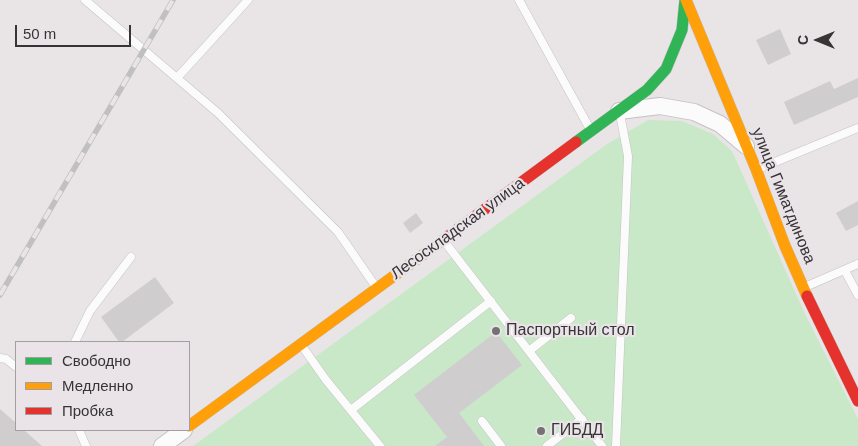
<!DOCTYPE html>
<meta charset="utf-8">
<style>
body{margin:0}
#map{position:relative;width:858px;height:446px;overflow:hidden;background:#e9e5e7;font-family:Helvetica,sans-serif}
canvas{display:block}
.legend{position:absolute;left:15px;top:341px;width:175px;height:90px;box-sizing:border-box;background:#eae4e8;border:1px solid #a29ea1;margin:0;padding:6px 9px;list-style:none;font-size:15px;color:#373436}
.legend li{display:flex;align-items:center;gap:10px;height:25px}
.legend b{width:25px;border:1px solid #a29ea1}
.north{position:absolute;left:793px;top:15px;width:50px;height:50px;-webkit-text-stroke:4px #eae4e8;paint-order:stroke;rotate:270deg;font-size:14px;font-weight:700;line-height:20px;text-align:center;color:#373436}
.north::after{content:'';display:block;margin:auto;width:18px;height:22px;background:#373436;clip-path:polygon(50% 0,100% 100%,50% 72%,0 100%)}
.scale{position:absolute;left:15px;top:25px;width:116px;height:22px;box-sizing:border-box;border:2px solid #373436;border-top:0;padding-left:6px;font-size:15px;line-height:18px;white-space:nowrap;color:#373436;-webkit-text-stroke:4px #eae4e8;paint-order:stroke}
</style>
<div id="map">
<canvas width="858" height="446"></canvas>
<ul class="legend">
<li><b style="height:6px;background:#30b455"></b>Свободно</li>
<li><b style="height:6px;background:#ff9f0a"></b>Медленно</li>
<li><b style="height:6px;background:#e5322d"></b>Пробка</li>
</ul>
<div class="north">С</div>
<div class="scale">50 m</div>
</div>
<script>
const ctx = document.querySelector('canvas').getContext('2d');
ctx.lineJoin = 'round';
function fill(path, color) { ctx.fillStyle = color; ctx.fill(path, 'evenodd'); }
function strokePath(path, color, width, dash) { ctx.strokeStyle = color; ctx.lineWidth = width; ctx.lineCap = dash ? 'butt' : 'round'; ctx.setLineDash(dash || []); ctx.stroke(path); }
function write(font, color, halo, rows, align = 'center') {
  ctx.font = font + ' Helvetica,sans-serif'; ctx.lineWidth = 4.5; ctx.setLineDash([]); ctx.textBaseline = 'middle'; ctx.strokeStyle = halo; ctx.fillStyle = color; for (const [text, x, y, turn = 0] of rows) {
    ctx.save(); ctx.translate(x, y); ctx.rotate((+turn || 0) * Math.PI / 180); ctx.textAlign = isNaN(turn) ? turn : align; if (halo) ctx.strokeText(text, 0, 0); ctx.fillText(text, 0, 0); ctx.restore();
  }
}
const green = new Path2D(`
 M648,120L682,121L713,134L732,151L805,314L858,419V446H193L607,144Z`);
const building = new Path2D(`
 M780,29L791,54L768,65L756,40Z
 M858,78V97L794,125L784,102L830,81L834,89Z
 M858,201V225L846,231L836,213Z
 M416,213L423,223L410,233L403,223Z
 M155,277L174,303L122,342H119L101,317Z
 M496,332L522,365L459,413L484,446H435L447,437L414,395Z
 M0,409L16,423V430H24L42,446H0Z`);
const lane = new Path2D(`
 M85,0L218,113L338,232L376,287
 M519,0L590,129
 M177,78L248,0
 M758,169L858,128
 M444,241L602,446
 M845,271L858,295
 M805,287L858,264
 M75,342L90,311L131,257
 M302,346L326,380L380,446
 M529,351L571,318
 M0,358L6,359L16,367
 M351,410L491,301
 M482,421L501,446
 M79,430L86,446
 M547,446L582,419
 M616,446L628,156L620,114`);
const street = new Path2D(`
 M619,111L660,106L694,112L720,124L746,146
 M162,446L184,430`);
const fast = new Path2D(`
 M576,142L647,90L666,69L682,30L685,0`);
const slow = new Path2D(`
 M686,0L756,169L785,246L807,296
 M189,426L443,240`);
const jam = new Path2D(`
 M443,240L576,142
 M807,296L858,401`);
const rail = new Path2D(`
 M0,295L173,0`);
const markers = [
 [496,331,5,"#757274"],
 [541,431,5,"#757274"]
];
const streetNames = [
 ["улица Гиматдинова",783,196,68],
 ["Лесоскладская улица",458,229,-36]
];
const poiNames = [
 ["Паспортный стол",506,331],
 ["ГИБДД",551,431]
];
fill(green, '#c8e8c8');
fill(building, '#d0cdcf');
strokePath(lane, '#c5c2c4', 9);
strokePath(street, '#c5c2c4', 18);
strokePath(fast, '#c5c2c4', 12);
strokePath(slow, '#c5c2c4', 12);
strokePath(jam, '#c5c2c4', 12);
strokePath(lane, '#fcfbfb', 8);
strokePath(street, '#fcfbfb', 16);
strokePath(fast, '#30b455', 11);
strokePath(slow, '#ff9f0a', 11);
strokePath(jam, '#e5322d', 11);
strokePath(rail, '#c0c0c0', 5.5);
strokePath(rail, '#eae4e8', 4, [11]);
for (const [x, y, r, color] of markers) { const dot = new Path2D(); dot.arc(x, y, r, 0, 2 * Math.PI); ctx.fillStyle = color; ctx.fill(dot); strokePath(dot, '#eae4e8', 2); }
write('16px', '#373436', '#eae4e8', streetNames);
write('16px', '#373436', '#eae4e8', poiNames, 'left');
</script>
